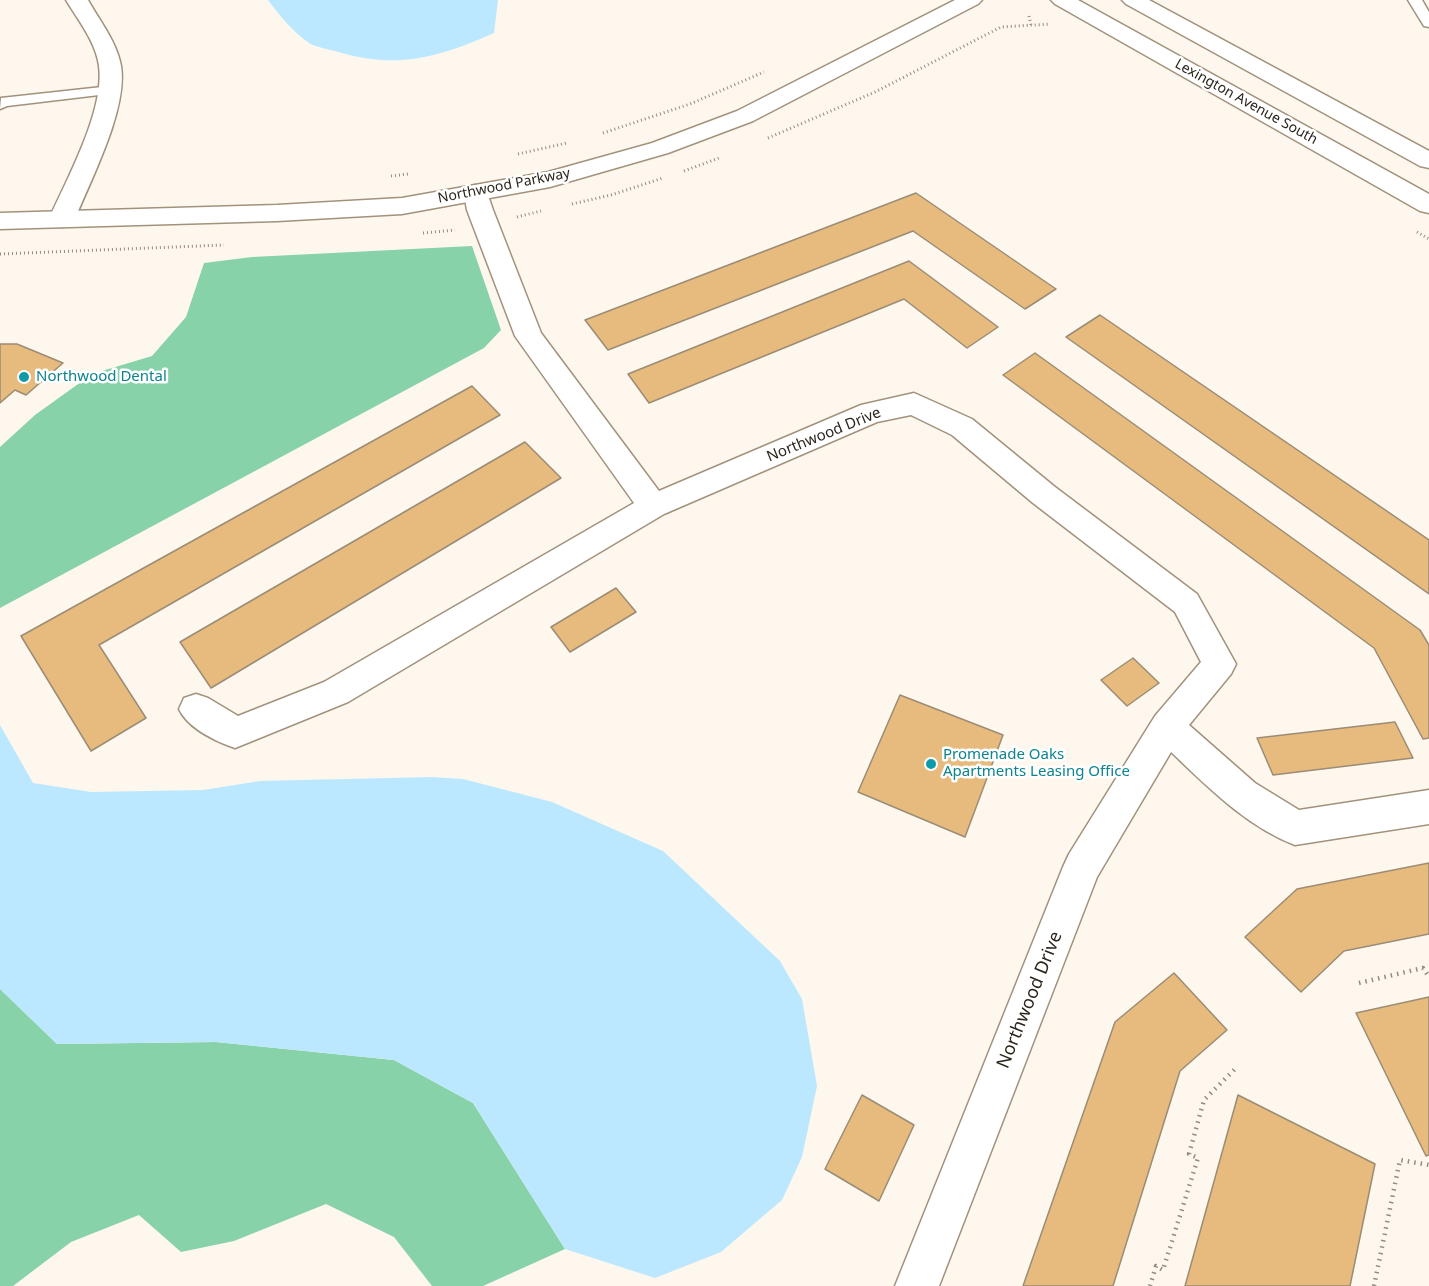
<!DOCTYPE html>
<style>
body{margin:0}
canvas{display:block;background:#fef7ed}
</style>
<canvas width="1429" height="1286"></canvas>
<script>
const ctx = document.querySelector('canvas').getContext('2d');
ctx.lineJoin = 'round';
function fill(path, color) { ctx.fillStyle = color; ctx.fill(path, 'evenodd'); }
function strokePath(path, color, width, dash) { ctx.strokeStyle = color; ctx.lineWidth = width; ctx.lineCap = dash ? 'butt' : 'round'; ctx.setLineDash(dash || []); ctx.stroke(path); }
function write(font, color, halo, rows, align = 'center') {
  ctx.font = font + ' "Noto Sans",sans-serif'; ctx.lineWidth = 5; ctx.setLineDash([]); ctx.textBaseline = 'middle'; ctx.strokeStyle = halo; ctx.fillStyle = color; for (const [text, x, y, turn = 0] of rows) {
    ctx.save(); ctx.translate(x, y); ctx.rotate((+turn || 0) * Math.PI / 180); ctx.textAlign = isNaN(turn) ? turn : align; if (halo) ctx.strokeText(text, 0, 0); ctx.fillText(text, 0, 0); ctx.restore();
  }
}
const forest = new Path2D(`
 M472,246L501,330L484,348L0,608V447L35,415L92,374L152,356L186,317L204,263L252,257Z
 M0,989L57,1044L216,1042L394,1060L473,1103L565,1249L483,1286H432L394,1237L326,1204L234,1241L181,1252L139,1215L71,1242L13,1286H0Z`);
const water = new Path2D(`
 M268,0H498L494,33C437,58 396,70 335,51C327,49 316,47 309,43C293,32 279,15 268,0Z
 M0,725L33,783L91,792L203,790L260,781L431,777L463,779L552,802L663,851L780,961L802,999L817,1086L802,1157L782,1200L721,1252L655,1278L565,1249L473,1103L394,1060L216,1042L57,1044L0,989Z`);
const building = new Path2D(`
 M916,193L1056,289L1025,309L913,231L608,350L585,320Z
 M909,261L998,327L967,348L904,299L649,403L628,374Z
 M1100,315L1429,540V594L1066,337Z
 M0,344H17L63,363L26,395L15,390L0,403Z
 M1035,353L1420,630L1429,645V738L1423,739L1374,648L1003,375Z
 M472,386L500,415L99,645L146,718L91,751L21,636Z
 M525,442L561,478L211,688L180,642Z
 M616,588L636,612L570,652L551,627Z
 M1133,658L1159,683L1127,706L1101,680Z
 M900,695L1003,735L965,837L858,792Z
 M1395,722L1413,758L1273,775L1257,738Z
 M1429,863V934L1344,951L1301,992L1245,937L1297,889Z
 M1174,973L1227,1030L1180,1071L1113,1286H1023L1115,1022Z
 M1429,997V1155L1426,1156L1356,1013Z
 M862,1095L914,1125L879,1201L825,1169Z
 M1238,1095L1375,1164L1350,1286H1185Z`);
const pathFar1 = new Path2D(`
 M1029,16L1031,25
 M603,133L690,104L764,72
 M768,138L875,92L1001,27L1050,24
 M518,154L567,143
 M684,171L719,158
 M391,176L408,174
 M572,204L611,195L663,178
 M517,217L541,211
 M1417,232L1429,239
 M423,233L455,230
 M0,254L224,245`);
const path = new Path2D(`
 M1359,983L1423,968L1429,977
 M1150,1286L1156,1266L1163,1270L1198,1158L1189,1154L1204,1100L1237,1067
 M1374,1286L1400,1160L1429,1165`);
const lane = new Path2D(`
 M1408,0H1422L1429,12V27L1424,26Z
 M111,86L118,90L116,93L7,106L0,109L1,98Z`);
const street = new Path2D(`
 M66,0H88C99,20 117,42 121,66C128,109 91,179 75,219L71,225L62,227L53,225L49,219C67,179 105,110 99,66C96,42 78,20 66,0Z
 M476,185L485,187L493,210L541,333L659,491L861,405L914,393L972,419L1055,487L1197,594L1236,664L1231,674L1189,725L1255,783L1299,810L1429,790V824L1295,845C1246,826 1208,787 1171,752L1097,877L939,1286H895L1063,867L1069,854L1155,716L1201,662L1175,612L1033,503L952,435L911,415L877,422L664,514L348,702L235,748C215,741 188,728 179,709L184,698L196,694L208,698L238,716L324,682L634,503L515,336L467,210L464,193L467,187Z`);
const secondary = new Path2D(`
 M955,0H982L978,4L753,121L668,153L550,187L402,214L277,221L0,229V213L277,205L402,198L548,172L652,143L737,111Z
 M1051,0H1078L1429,194V213L1420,211L1055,4Z
 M1122,0H1149L1429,151V168L1420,166L1126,4Z`);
const markers = [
 [24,377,6,"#0f9aa8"],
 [931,764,6,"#0f9aa8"]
];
const farStreetnames = [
 ["Lexington Avenue South",1246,102,29],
 ["Northwood Parkway",504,186,-11]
];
const cultureNames = [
 ["Northwood Dental",36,377],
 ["Promenade Oaks",943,755],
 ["Apartments Leasing Office",943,772]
];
const streetNames = [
 ["Northwood Drive",824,435,-22]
];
const nearStreetnames = [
 ["Northwood Drive",1030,1000,-68]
];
fill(forest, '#88d2aa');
fill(water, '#bbe8ff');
fill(building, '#e6bb7d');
strokePath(building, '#9c8c76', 1.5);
strokePath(lane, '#a2927c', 3);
strokePath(street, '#a2927c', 3);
strokePath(secondary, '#a2927c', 3);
strokePath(pathFar1, '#938c83', 3, [1, 3]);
strokePath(path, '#938c83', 4.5, [1.5, 5]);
fill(lane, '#fff');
fill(street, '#fff');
fill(secondary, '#fff');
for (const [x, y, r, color] of markers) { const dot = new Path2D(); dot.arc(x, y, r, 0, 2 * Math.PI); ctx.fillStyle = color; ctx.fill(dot); strokePath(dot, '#fff', 2); }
write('14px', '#2b251c', '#fff', farStreetnames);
write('15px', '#0d838f', '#fff', cultureNames, 'left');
write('15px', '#2b251c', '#fff', streetNames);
write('18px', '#2b251c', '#fff', nearStreetnames);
</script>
